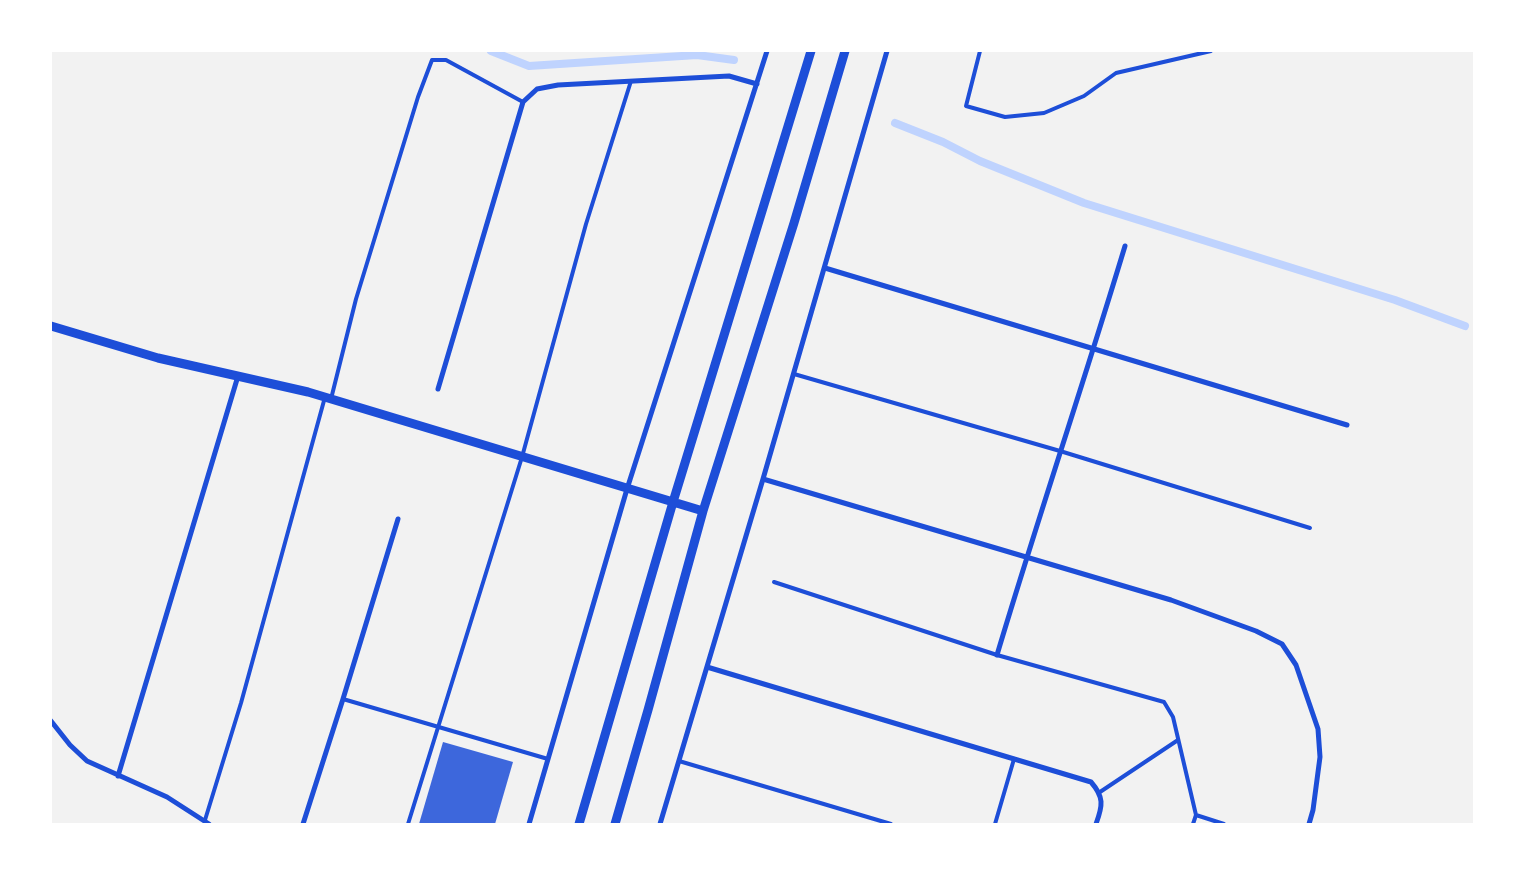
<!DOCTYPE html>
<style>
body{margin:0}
#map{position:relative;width:1525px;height:875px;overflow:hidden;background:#f2f2f2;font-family:Manrope,sans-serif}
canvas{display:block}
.frame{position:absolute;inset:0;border:52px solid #fff;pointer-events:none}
</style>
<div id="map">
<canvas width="1525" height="875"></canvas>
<div class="frame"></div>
</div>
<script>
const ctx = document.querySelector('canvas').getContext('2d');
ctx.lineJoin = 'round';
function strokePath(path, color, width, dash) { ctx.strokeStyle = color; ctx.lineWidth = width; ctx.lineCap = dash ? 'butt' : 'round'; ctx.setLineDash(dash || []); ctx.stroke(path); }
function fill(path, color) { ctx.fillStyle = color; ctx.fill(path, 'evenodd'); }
const stream = new Path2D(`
 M491,51L529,66L697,55L734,60
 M895,123L943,142L980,161L1084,203L1395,300L1465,326`);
const building = new Path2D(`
 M443,742L513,762L495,824H419Z`);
const service = new Path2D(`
 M980,51L966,106L1005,117L1044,113L1084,96L1116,73L1211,51
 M794,374L1060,451L1310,528
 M331,399L356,299L418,97L432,60H446L523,102
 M774,582L997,655L1164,702L1173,717L1196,815L1224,824
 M343,699L548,759
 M679,761L891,824
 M1100,792L1178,740
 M205,820L241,703L325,397
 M408,824L522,457L586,224L631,81
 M995,824L1014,759
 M1193,824L1196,815`);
const minor = new Path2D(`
 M825,268L1347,425
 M438,389L523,102L537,89L558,85L729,76L757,84
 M763,479L1171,600L1256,631L1282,644L1296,665L1318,729L1320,757L1313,810L1309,824
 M997,655C1038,518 1084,382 1125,246
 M707,667L1091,782C1104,797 1103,805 1096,824
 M51,721L70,745L87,761L167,797L209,824
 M118,776L238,376
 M303,824L343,699L398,519
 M529,824L627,489L767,51
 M660,824L763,479L887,51`);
const tertiary = new Path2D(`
 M51,326L158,358L308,392L703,511
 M579,824L673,502L811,51
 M615,824L648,710L703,511L794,223L845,51`);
strokePath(stream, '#bfd3fe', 8);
fill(building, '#3d67dc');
strokePath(service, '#1d4ed8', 4);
strokePath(minor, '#1d4ed8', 5);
strokePath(tertiary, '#1d4ed8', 9);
</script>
